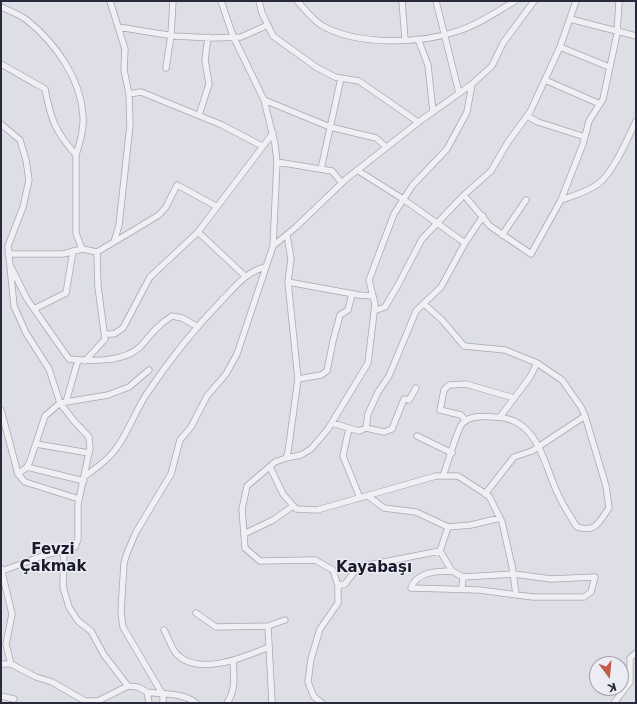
<!DOCTYPE html>
<meta charset="utf-8">
<style>
body{margin:0}
#map{position:relative;width:637px;height:704px;overflow:hidden;background:#dddee6;font-family:"DejaVu Sans",sans-serif}
canvas{display:block}
.frame{position:absolute;inset:0;border:2px solid #28293b;pointer-events:none}
.north{position:absolute;left:589px;top:656px;width:40px;height:40px;box-sizing:border-box;background:#ecedf4;border:1px solid #9e9faa;border-radius:50%;rotate:164deg;font-size:11px;font-weight:700;line-height:16px;text-align:center;color:#28293b}
.north::after{content:'';display:block;margin:auto;width:14px;height:18px;background:#c45c49;clip-path:polygon(50% 0,100% 100%,50% 72%,0 100%)}
</style>
<div id="map">
<canvas width="637" height="704"></canvas>
<div class="frame"></div>
<div class="north">K</div>
</div>
<script>
const ctx = document.querySelector('canvas').getContext('2d');
ctx.lineJoin = 'round';
function strokePath(path, color, width, dash) { ctx.strokeStyle = color; ctx.lineWidth = width; ctx.lineCap = dash ? 'butt' : 'round'; ctx.setLineDash(dash || []); ctx.stroke(path); }
function write(font, color, halo, rows, align = 'center') {
  ctx.font = font + ' "DejaVu Sans",sans-serif'; ctx.lineWidth = 3; ctx.setLineDash([]); ctx.textBaseline = 'middle'; ctx.strokeStyle = halo; ctx.fillStyle = color; for (const [text, x, y, turn = 0] of rows) {
    ctx.save(); ctx.translate(x, y); ctx.rotate((+turn || 0) * Math.PI / 180); ctx.textAlign = isNaN(turn) ? turn : align; if (halo) ctx.strokeText(text, 0, 0); ctx.fillText(text, 0, 0); ctx.restore();
  }
}
const minor = new Path2D(`
 M259,1L262,13L273,36L316,67L335,77L359,81L418,122
 M297,1C304,8 312,19 321,25C357,46 420,44 458,31C478,25 496,12 515,1
 M402,1L405,39
 M436,1L459,93
 M1,7C10,11 21,15 28,21C56,44 81,79 83,116C84,129 80,142 76,155
 M570,19L636,36
 M118,27L174,36L212,38L241,37L268,25
 M418,39L428,65L433,112
 M560,47L609,67
 M1,64L45,89C51,120 55,131 76,155V233L82,249L97,252L98,287L105,339L85,361
 M166,68L171,35L173,1
 M545,80L600,104
 M129,94L141,92L222,125L262,146
 M264,100L330,127L376,138L386,147
 M199,115L209,84L205,60L208,37
 M527,116L538,122L585,137
 M1,124L20,140L26,160L29,180L23,207L8,246L14,306L26,333L49,369L60,403L74,421L89,437L90,448L78,504V539L75,547L45,555L2,571
 M277,162L332,171L342,183
 M321,169L341,78
 M357,170L403,199L465,243
 M464,195L490,226L531,254L561,200C573,196 587,192 598,184C613,173 628,138 636,121
 M561,200L583,144L589,121L603,99L617,34L619,1
 M198,232L245,276
 M502,235L526,200
 M114,242L159,215L166,207L177,185L216,206
 M273,246L296,227L346,179L420,121L472,84L492,66L503,43L534,1
 M97,252L114,242L119,225L130,125L129,94L124,70L125,49L110,1
 M8,254H63L82,249
 M10,265L27,299L69,359C91,361 124,363 141,346C151,334 159,324 172,316L182,318L198,327
 M288,282L359,295L373,296
 M424,304L442,320L464,346L505,350L537,363L562,380L581,407L585,416L606,486L609,508C599,522 596,533 577,527C570,516 562,504 557,492C543,461 537,417 494,417C484,416 469,415 462,424C457,430 447,466 443,476
 M34,309L66,293L73,251
 M374,311L385,307L398,285L422,239L464,195L491,171L508,142L530,112L560,47L576,1
 M105,334H114L123,328L150,277L198,232L273,133
 M298,379L321,375L327,371L333,341L340,315L348,310L352,294
 M66,402L78,360
 M1,410L18,474L25,482L79,499
 M500,417L530,377L537,363
 M466,421L461,415L440,410L444,390L449,385L466,384L514,398
 M332,423L359,431L366,428L368,414L378,392L389,376L416,311L441,287L465,243L483,216
 M349,428L343,456L360,498
 M366,428L384,432L392,429L404,399L409,400L416,388
 M417,436L452,453
 M36,444L89,453
 M286,458L288,452L298,379L288,282L291,259L287,235
 M27,467L84,481
 M270,467L283,494L296,509L317,510L436,476H458L489,496L502,522L512,566L516,594
 M18,474L27,467L30,461L45,416L60,403L108,395L129,387L149,370
 M85,476C96,468 107,461 115,450C127,435 136,409 148,392C170,359 195,328 223,299C236,286 246,272 265,267
 M485,494L514,457L532,451L585,416
 M368,496L384,508L416,512L448,527L471,525L500,518
 M244,534L273,520L293,506
 M64,549L63,587L69,607L78,621L91,631L104,655L128,686
 M440,551L452,571L463,577L514,574L551,579L595,577L591,592L584,597H533L479,590L411,588C416,572 437,571 452,571
 M1,568L12,614L6,644L11,664L36,677L52,682L85,701H98L128,686L138,687L147,692L149,703
 M338,586L345,584L358,567L440,551L448,527
 M462,589L463,577
 M196,613L216,627L268,626L285,620
 M268,626L272,703
 M164,630C168,637 171,646 175,652C196,678 245,657 269,647
 M1,664H11
 M147,692C164,695 181,692 196,703
 M1,696L14,699
 M163,703V695L123,627L121,612L124,563L127,553L136,532L171,474L180,440L191,427L207,396L226,374L237,354L273,246L277,162L275,144L264,100L233,36L221,1
 M227,703C236,690 234,676 233,661
 M322,703L314,697L308,682L311,659L320,629L338,603V586L333,570L315,560L260,561L245,548L242,509L247,486L275,462L286,458L301,455L311,449L328,429L368,363L375,304L369,280L394,214L412,186L447,149L467,112L472,84
 M614,703L630,682V658L636,653`);
const districtNames = [
 ["Fevzi",53,550],
 ["Çakmak",53,567],
 ["Kayabaşı",374,568]
];
strokePath(minor, '#a7a8b3', 7);
strokePath(minor, '#efeff4', 5.5);
write('bold 15px', '#1a1a2c', '#ecedf4', districtNames);
</script>
